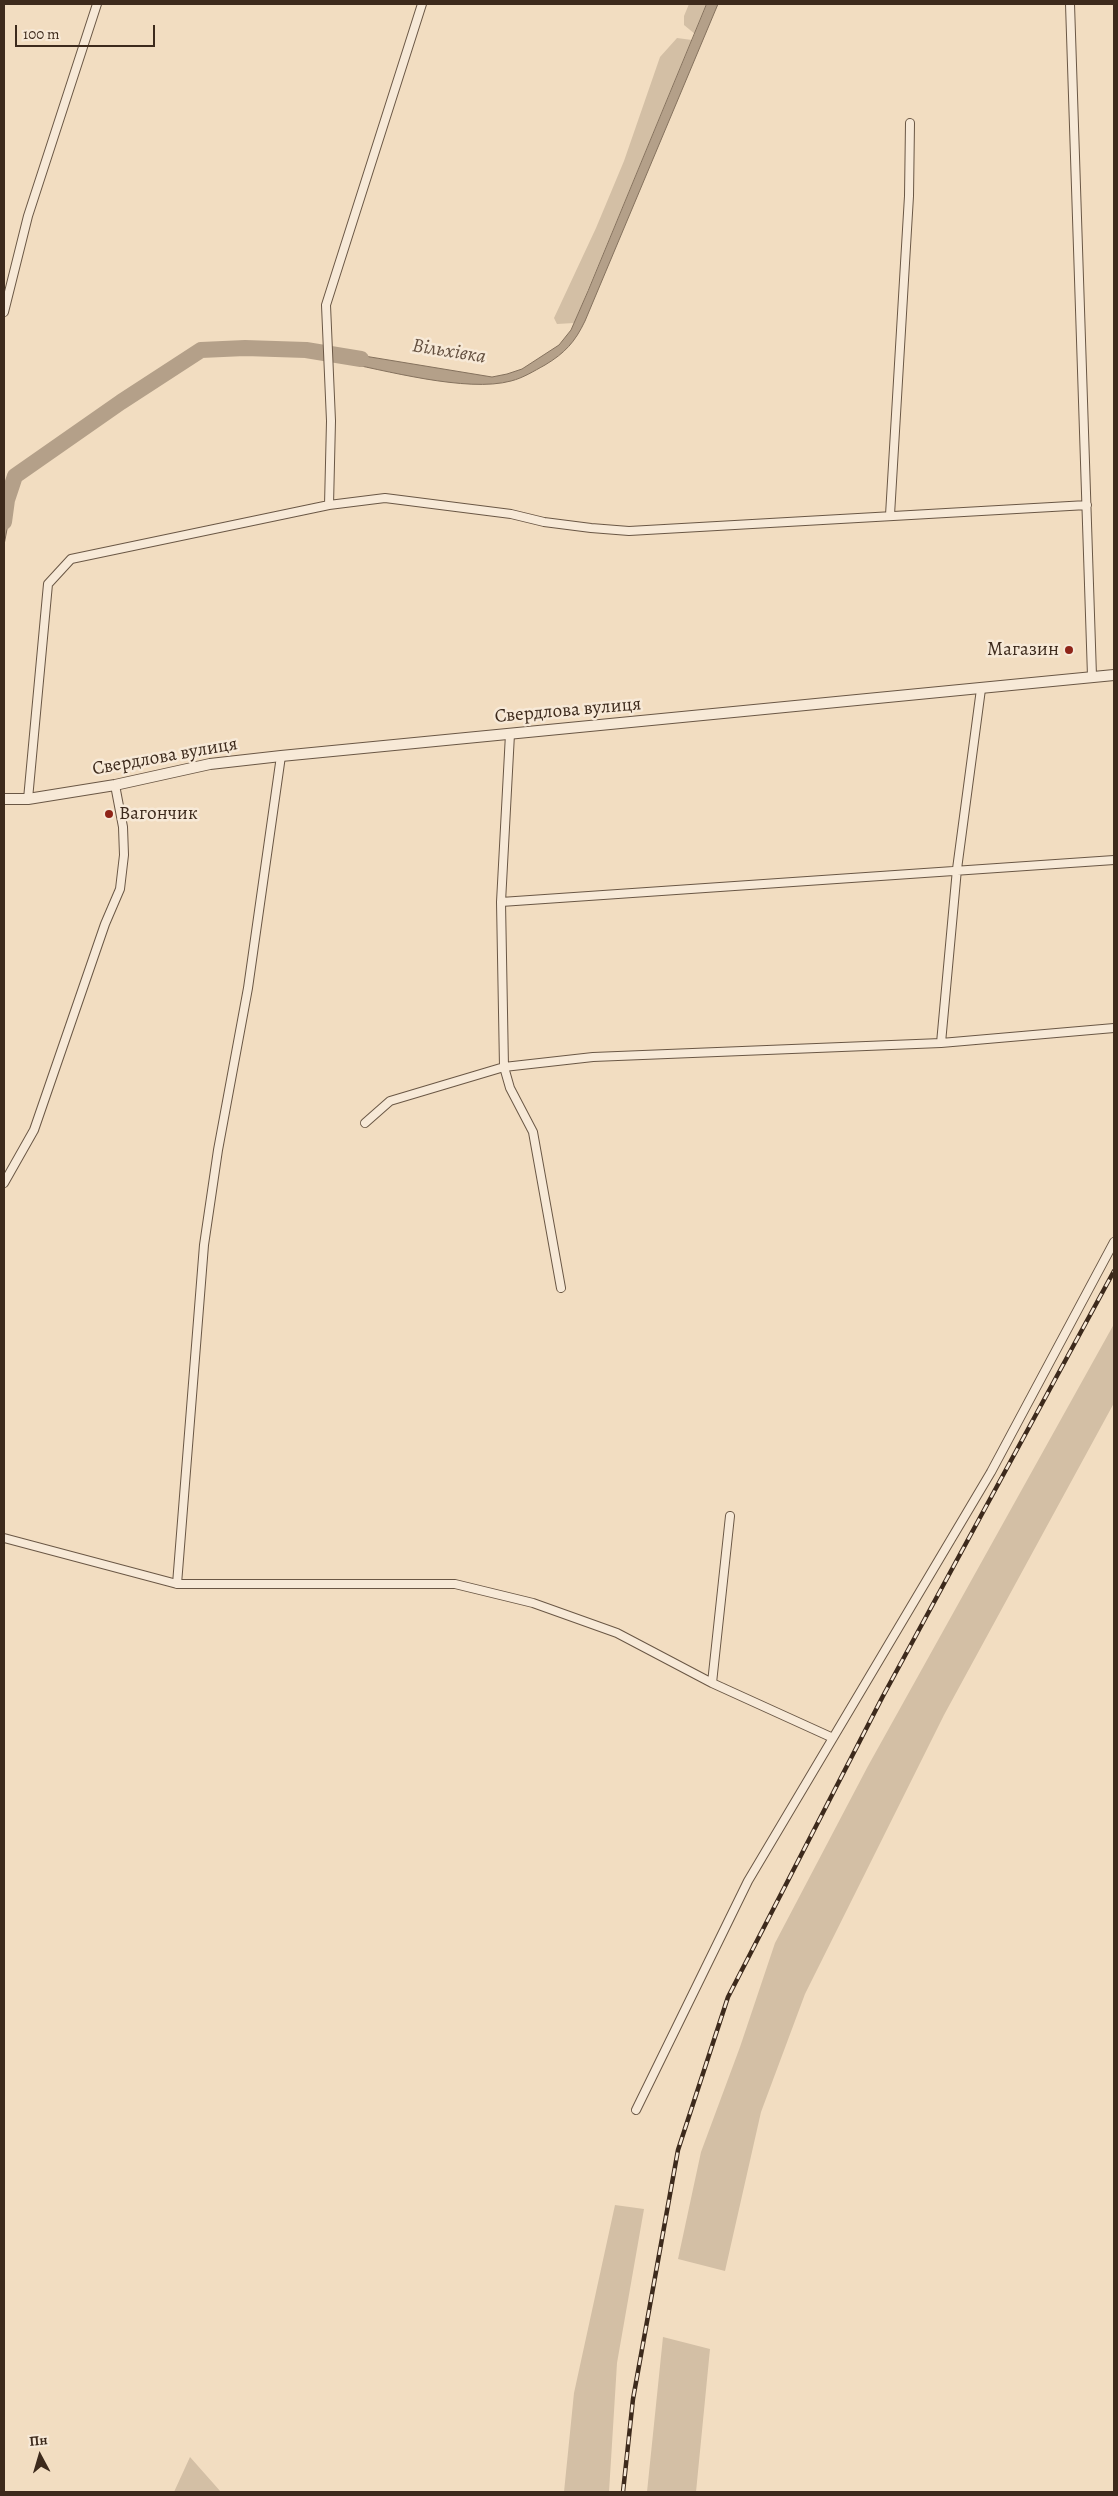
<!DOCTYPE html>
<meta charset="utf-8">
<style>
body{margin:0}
#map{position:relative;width:1118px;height:2496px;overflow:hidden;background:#f2ddc1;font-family:Alegreya,serif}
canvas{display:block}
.frame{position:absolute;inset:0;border:5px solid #3d2a1c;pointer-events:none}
.north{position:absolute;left:15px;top:2431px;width:50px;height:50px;-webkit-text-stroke:4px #f7e9d7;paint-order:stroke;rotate:354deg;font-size:14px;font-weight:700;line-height:20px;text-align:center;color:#3d2a1c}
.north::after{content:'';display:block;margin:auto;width:18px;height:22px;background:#3d2a1c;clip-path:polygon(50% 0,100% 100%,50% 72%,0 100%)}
.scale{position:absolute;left:15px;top:25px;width:140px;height:22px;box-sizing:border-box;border:2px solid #3d2a1c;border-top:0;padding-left:6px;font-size:15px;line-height:18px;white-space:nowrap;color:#3d2a1c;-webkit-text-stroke:4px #f7e9d7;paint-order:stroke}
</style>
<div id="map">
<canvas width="1118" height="2496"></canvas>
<div class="frame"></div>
<div class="north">Пн</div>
<div class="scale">100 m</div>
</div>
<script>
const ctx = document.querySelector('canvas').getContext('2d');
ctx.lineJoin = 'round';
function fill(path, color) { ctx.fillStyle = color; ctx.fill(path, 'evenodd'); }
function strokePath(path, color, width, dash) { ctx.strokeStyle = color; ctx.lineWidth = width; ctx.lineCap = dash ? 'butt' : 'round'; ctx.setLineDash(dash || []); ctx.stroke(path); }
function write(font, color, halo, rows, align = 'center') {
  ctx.font = font + ' Alegreya,serif'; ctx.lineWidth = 5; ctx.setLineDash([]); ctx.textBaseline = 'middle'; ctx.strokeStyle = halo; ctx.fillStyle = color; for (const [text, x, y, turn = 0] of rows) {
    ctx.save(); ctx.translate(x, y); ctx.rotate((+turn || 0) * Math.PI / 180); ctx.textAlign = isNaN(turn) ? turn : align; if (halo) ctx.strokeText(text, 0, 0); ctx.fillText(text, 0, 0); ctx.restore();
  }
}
const green = new Path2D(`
 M689,4H707L695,34L684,25V16Z
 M677,38L692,40L574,323L557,324L554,318L596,228L624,161L660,57Z
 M1114,1324V1403L944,1715L805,1994L761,2112L725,2271L678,2259L701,2152L740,2047L775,1943L868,1766Z
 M615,2205L644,2209L617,2363L609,2492H564L574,2393Z
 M663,2337L710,2349L696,2492H647Z
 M190,2457L221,2492H174Z`);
const water = new Path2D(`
 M707,4H718L585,321C575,342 565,353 545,365C534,371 523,378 511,381C467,393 384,370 337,361L340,352L492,377L507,374L522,369L559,345L571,330L588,291Z
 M9,484L15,487L4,545V499Z`);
const river = new Path2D(`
 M4,522L7,500L15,476L121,402L201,350L245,348L306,350L361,359`);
const minor = new Path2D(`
 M1070,4L1092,676
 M4,312L28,216L97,4
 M329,505L331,421L326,305L422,4
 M890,515L909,196L910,123
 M510,734L501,902L504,1067L510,1088L533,1132L561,1288
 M28,799L48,584L71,559L329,505L385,498L511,514L544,522L591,528L629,531L1087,505
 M501,902L1114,860
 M941,1043L957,869L981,689
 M365,1123L390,1101L504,1067L593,1057L941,1043L1114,1028
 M4,1183L34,1130L105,924L120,889L124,855L123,827L115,785
 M4,1538L177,1584H455L533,1603L617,1633L712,1683L833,1738
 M177,1584L204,1245L218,1150L248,988L281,756
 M712,1683L730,1516
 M636,2110L748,1881L991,1472L1114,1242`);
const tertiary = new Path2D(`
 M4,799H28L115,785L210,764L281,756L1114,675`);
const rail = new Path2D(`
 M623,2492L633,2399L678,2150L728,1997L883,1696L1114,1271`);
const markers = [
 [1069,650,5,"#8f2418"],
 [109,814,5,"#8f2418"]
];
const poiNames = [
 ["Mагазин",1059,650],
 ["Вагончик",119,814,"left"]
];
const streetNames = [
 ["Свердлова вулиця",568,711,-5],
 ["Свердлова вулиця",165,757,-10]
];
const waterNames = [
 ["Вільхівка",449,352,9]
];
fill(green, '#d3bfa5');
fill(water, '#b4a089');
strokePath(water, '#84715d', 1);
strokePath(river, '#b4a089', 16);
strokePath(minor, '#6a5745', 10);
strokePath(tertiary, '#6a5745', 12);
strokePath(minor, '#f7e9d7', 8);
strokePath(tertiary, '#f7e9d7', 10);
strokePath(rail, '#3d2a1c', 4.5);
strokePath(rail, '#f7e9d7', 2.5, [8]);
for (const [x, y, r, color] of markers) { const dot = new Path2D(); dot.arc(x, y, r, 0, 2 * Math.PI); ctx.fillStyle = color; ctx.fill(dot); strokePath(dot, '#f7e9d7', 2); }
write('19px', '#3d2a1c', '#f7e9d7', poiNames, 'right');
write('19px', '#3d2a1c', '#f7e9d7', streetNames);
write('italic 20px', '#614d3d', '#f7e9d7', waterNames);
</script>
